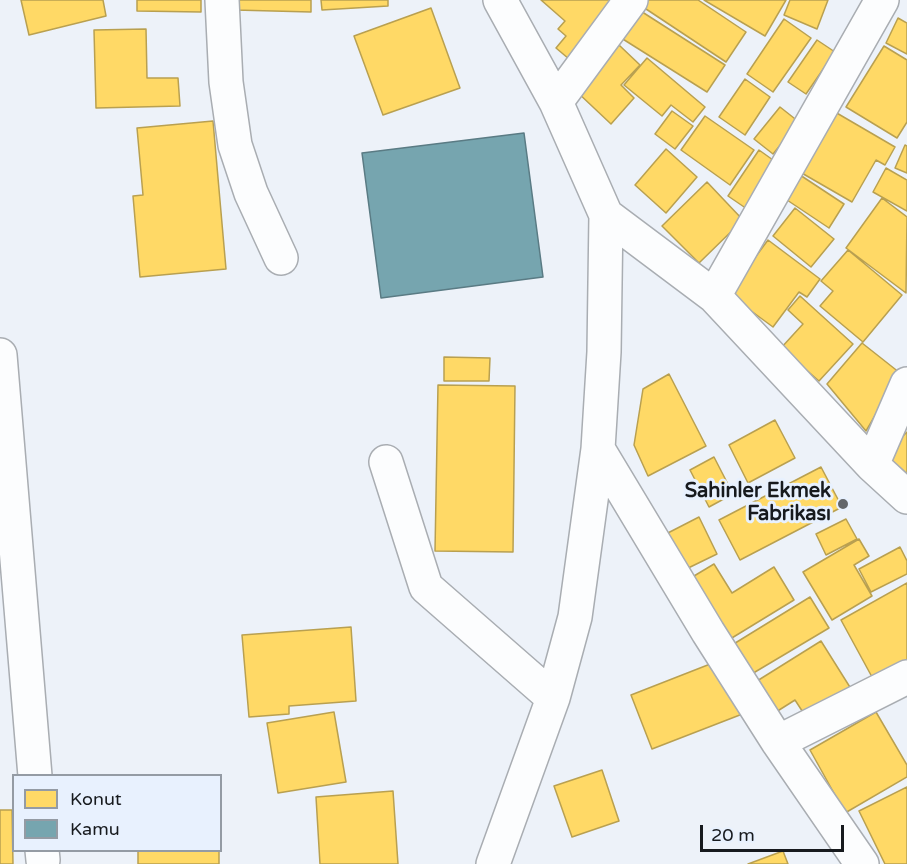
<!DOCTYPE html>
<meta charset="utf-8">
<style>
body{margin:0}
#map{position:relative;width:907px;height:864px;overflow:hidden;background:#edf2f9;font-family:"Varela Round",sans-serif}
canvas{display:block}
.legend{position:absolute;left:12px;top:774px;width:210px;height:78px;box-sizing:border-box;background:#e8f1fe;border:2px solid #949ba4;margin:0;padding:8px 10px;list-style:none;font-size:18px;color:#171a1e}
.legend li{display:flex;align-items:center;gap:12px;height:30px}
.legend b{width:30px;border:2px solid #949ba4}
.scale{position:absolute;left:700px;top:825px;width:144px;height:27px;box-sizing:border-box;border:3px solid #171a1e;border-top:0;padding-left:8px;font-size:18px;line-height:21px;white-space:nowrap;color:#171a1e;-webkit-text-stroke:4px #e8f1fe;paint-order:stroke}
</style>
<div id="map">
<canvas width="907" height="864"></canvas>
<ul class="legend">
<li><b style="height:16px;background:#ffd966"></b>Konut</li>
<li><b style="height:16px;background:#76a5af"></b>Kamu</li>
</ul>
<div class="scale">20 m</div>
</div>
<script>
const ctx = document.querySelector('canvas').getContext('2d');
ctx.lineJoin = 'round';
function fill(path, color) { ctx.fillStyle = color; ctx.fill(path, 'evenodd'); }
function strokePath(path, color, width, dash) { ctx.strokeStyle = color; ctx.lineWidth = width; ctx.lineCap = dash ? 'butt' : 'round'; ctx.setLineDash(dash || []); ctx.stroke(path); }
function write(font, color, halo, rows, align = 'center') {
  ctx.font = font + ' "Varela Round",sans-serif'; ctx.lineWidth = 6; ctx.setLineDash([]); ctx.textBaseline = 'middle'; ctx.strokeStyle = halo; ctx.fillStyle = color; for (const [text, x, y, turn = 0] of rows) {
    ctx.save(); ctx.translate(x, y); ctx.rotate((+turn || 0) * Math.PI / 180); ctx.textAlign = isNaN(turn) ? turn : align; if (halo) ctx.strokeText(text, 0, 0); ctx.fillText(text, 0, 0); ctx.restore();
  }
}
const homes = new Path2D(`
 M21,0H103L106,16L29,35Z
 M137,0H201V12L137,11Z
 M236,0H311V12L235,10Z
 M321,0H388V6L322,10Z
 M541,0H619L569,59L556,48L566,36L558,29L565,21Z
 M644,0H698L746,32L726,62L640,5Z
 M704,0H786L765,36Z
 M790,0H828L817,29L784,15Z
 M431,8L460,88L383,115L354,36Z
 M636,8L725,65L707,92L618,36Z
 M898,18L907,23V54L886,43Z
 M784,19L811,38L773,92L747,74Z
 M146,29L147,78H178L180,106L96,108L94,30Z
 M817,40L835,52L806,94L788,82Z
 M619,45L640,65L621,85L634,98L611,124L576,91Z
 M884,46L907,60V122L897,138L846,107Z
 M647,58L705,107L693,122L671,105L662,116L624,85Z
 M745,79L770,97L745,135L719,117Z
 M780,107L799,122L773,154L754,139Z
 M672,111L693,126L675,149L655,134Z
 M835,112L895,147L885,165L876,160L852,202L800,172Z
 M705,116L754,150L730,185L681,150Z
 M213,121L226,269L140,277L133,196L143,195L137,128Z
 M905,145L907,146V173L895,168Z
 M666,149L697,177L666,213L635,185Z
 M759,150L780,165L750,211L728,196Z
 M886,168L907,180V211L873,192Z
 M800,175L844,204L829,228L784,198Z
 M707,182L743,220L699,263L662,226Z
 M882,198L907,217L906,293L846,248Z
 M795,208L834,239L811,267L773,236Z
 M768,240L820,279L807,297L799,292L773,327L728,294Z
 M848,250L902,295L863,342L820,306L833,291L821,281Z
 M800,296L853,344L819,381L781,348L803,324L788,310Z
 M862,343L900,373L866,431L827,384Z
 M444,357L490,358L489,381H444Z
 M669,374L706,446L648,476L634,445L643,389Z
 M438,385L515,386L513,552L435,551Z
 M775,420L795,458L748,483L729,445Z
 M907,432V475L885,454Z
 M714,457L733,494L709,507L690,470Z
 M821,467L842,507L740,560L719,520Z
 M699,517L717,554L680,572L662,536Z
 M846,519L857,539L826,555L816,534Z
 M859,539L869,556L854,565L872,596L832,620L803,572Z
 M900,547L907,561V574L871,592L859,569Z
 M714,564L732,593L774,567L794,600L722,644L684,582Z
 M907,583V671L878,688L841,620Z
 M810,597L829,628L750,675L732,645Z
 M351,627L356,701L289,706V714L249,717L242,635Z
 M821,641L853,692L808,720L795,700L776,712L757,681Z
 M723,659L745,713L652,749L631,695Z
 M334,712L346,782L278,793L267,723Z
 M876,712L907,765V777L845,813L810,750Z
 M602,770L619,821L572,837L554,786Z
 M907,787V864H885L859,811Z
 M393,791L398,864H320L316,797Z
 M0,810H12L13,864H0Z
 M138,850H219V864H138Z
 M783,851L788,864H748Z`);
const public = new Path2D(`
 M524,133L543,277L381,298L362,153Z`);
const street = new Path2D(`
 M222,0L226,82L235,145L251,193L281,258
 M556,102L631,0
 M606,215L714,296L872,465L907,497
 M714,296L882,0
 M0,355L35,776
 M598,449L708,632L778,742L862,864
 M386,462L426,587L553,698
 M872,465L907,384
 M778,742L907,677
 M42,850L43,860
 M493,864L553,698L575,617L598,449L604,352L606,215L556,102L500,0`);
const markers = [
 [843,504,6,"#62666b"]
];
const poiNames = [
 ["Sahinler Ekmek",831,492],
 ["Fabrikası",831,515]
];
fill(homes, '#ffd966');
strokePath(homes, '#b9a050', 1.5);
fill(public, '#76a5af');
strokePath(public, '#5a7b84', 1.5);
strokePath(street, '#a9adb2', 36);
strokePath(street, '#fcfdfe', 33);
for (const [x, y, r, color] of markers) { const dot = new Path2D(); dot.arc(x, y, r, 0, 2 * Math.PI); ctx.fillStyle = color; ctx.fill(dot); strokePath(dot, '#e8f1fe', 2); }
write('bold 20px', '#171a1e', '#e8f1fe', poiNames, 'right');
</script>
